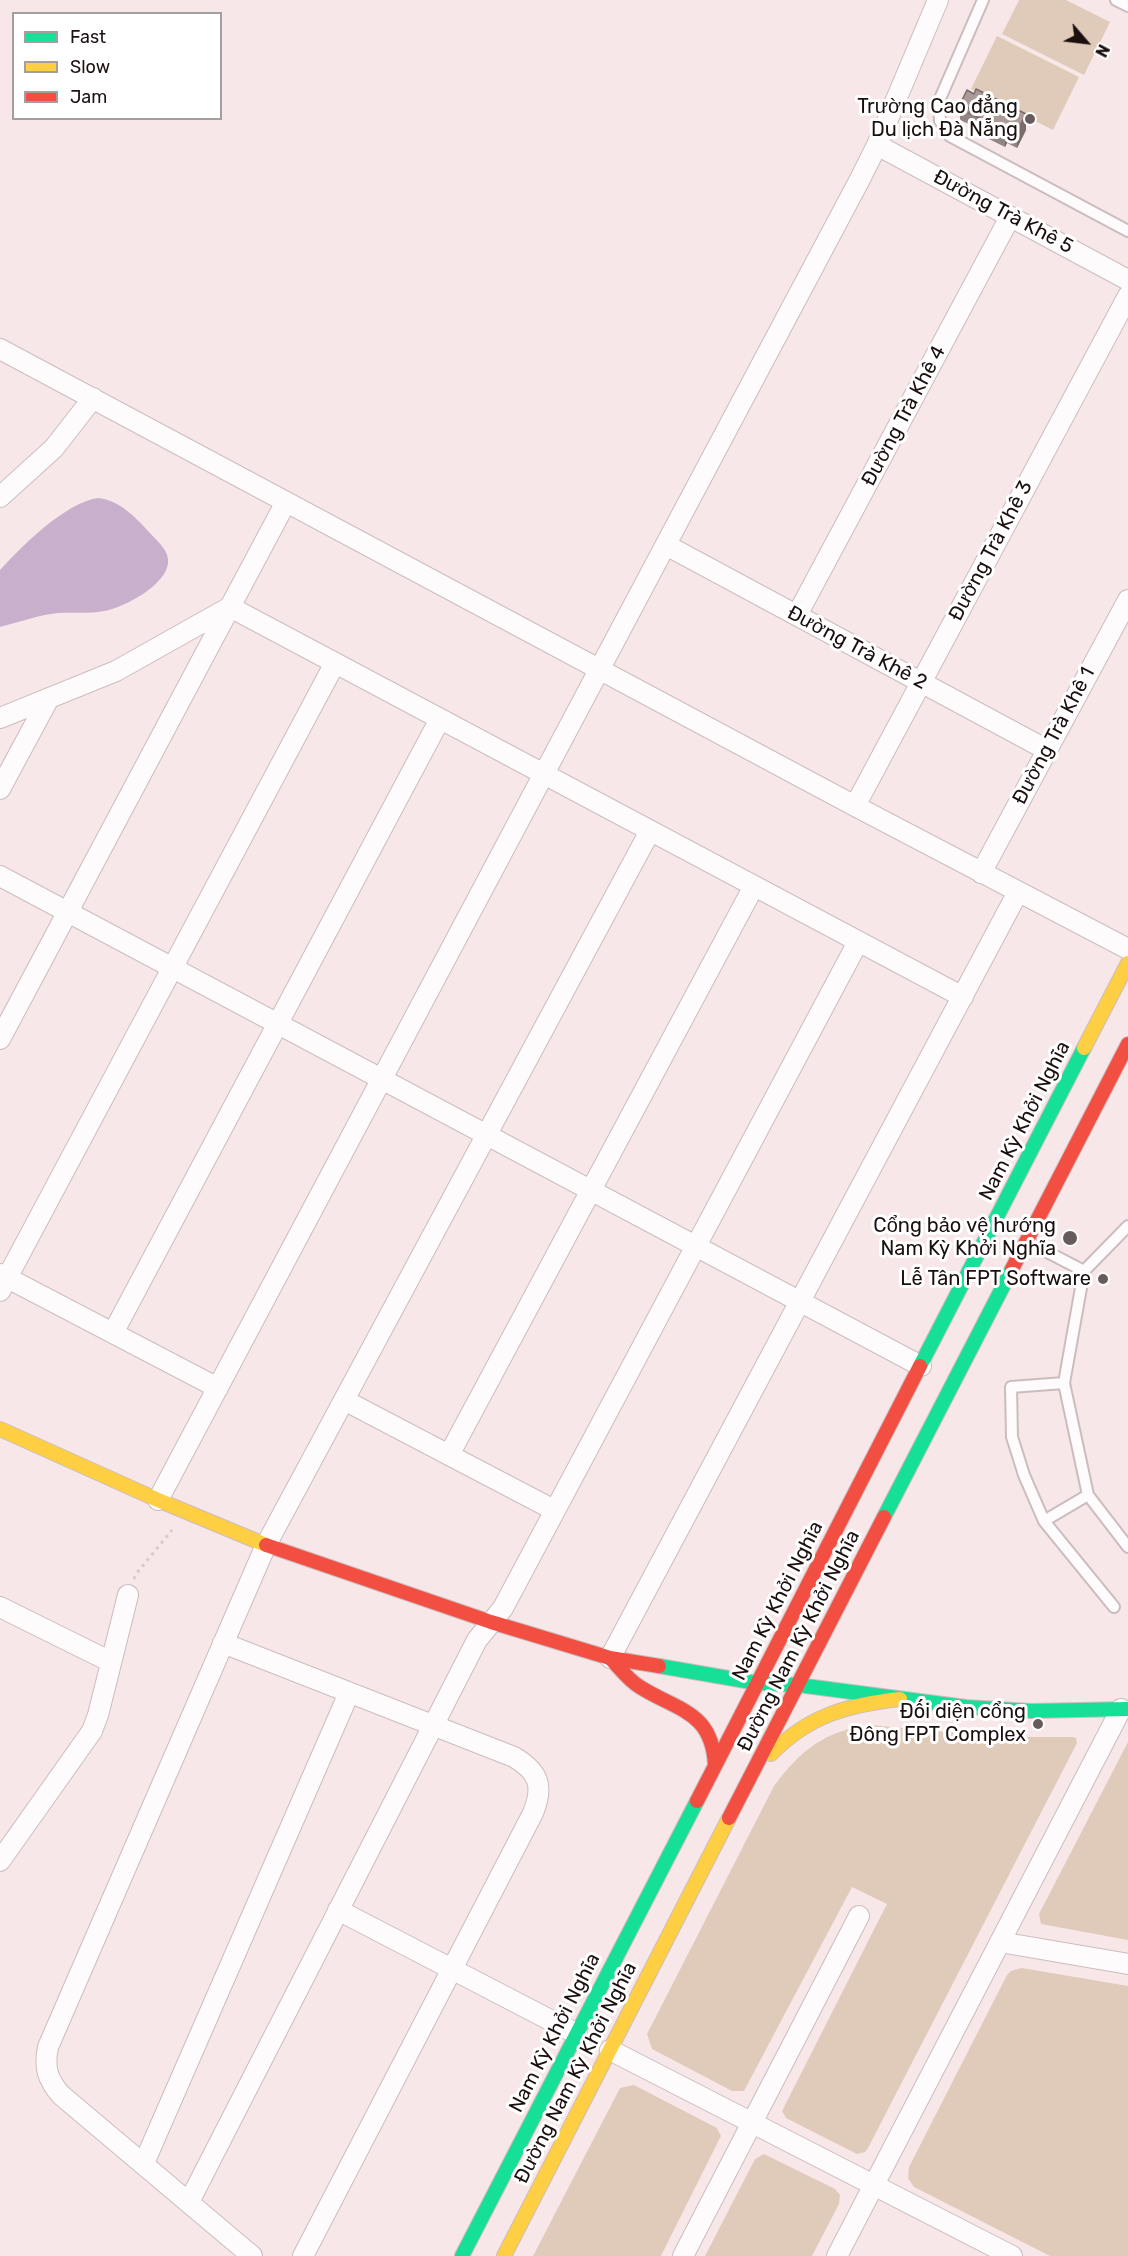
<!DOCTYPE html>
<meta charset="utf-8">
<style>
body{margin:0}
#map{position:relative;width:1128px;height:2256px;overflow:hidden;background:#f8e7e8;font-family:Rubik,sans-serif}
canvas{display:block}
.legend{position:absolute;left:12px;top:12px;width:210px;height:108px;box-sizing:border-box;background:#fff;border:2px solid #a49f9f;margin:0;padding:8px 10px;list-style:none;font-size:18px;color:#1b0f10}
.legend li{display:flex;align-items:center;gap:12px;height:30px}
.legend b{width:30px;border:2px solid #a49f9f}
.north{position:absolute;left:1056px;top:12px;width:60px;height:60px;-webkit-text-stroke:4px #fff;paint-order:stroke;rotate:118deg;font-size:16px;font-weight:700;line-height:24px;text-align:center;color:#1b0f10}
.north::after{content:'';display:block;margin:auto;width:21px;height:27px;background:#1b0f10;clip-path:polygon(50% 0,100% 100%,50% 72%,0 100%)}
</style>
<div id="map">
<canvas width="1128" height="2256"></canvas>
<ul class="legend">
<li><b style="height:8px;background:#16e098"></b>Fast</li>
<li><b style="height:8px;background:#ffcf43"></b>Slow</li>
<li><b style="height:8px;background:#f24e42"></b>Jam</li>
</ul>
<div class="north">N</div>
</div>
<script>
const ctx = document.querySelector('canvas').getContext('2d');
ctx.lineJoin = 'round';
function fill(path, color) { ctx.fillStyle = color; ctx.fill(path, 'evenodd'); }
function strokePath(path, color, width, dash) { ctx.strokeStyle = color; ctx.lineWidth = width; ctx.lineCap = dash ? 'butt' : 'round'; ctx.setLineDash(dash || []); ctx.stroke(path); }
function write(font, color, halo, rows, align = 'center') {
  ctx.font = font + ' Rubik,sans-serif'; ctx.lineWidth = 6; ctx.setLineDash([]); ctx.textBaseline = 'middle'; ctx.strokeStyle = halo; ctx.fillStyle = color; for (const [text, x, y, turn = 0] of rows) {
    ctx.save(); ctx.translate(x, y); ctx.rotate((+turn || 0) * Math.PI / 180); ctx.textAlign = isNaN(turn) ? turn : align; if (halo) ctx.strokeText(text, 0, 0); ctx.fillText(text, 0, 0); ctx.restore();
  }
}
const green = new Path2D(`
 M1019,0H1066L1110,22L1084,75L1002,34Z
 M997,36L1079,77L1053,130L971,89Z
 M870,1725L1002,1737H1073L1076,1738L1077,1743L868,2148L865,2152L857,2154L786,2118L782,2111L887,1904L852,1887L744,2091H732L652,2049L647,2034L774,1786C801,1750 824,1731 870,1725Z
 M1128,1742V1940L1041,1924L1039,1914Z
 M1022,1968L1128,1986V2256H1050L914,2187L908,2178L909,2167L1007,1975L1011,1971Z
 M634,2085L717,2128L721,2136L661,2256H533L620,2088Z
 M764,2154L835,2189L840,2195L839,2204L812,2256H705L755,2159Z`);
const water = new Path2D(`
 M98,498C120,500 136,518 150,533C157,541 167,549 168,559C171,583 124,608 104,611C89,614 74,612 58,613C39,615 19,622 0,627V570C23,545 65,503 98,498Z`);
const path = new Path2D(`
 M134,1579L136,1574L172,1530`);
const lane = new Path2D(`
 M983,0L939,101L940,121L950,136L1128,231
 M1116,0L1128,6
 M1128,1226L1084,1271L1064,1383L1088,1495L1128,1547
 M1028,1242L1084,1271
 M1088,1495L1044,1521L1114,1607
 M1044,1521L1024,1475L1012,1437L1011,1387L1064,1383`);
const street = new Path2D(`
 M877,145L1128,280
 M0,349L855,806L1128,949
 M0,497L54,448L93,398
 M666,545L1047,750
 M797,615L1010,217
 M0,718L116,671L230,607L286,502
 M0,789L49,698
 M855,806L1128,296
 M981,873L1128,600
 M0,876L921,1366
 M0,1039L230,607L963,997
 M0,1274L218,1388
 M0,1291L335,663
 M113,1333L440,719
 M344,1400L554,1510
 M449,1455L754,886
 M158,1500L859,181L877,145L938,0
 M0,1607L111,1662
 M223,1643L514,1757C539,1772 544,1786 533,1813L303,2256
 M610,1658L1018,892
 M0,1861L92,1731L98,1715L128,1595
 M338,1910L577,2034
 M1000,1942L1128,1964
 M610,2050L1012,2256
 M144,2163L349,1693
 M189,2202L477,1640L503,1608L858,942
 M252,2256L61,2095C47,2079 44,2067 48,2047L266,1545L650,831
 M683,2256L859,1916
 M837,2256L1121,1709`);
const fast = new Path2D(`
 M920,1366L1084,1048
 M884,1517L1012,1269
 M659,1666L757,1683L798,1685L966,1707L1031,1711L1128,1709
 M462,2256L697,1801`);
const slow = new Path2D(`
 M1084,1048L1128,963
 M0,1429L158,1500L266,1545
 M771,1754C809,1715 848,1705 900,1699
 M504,2256L729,1818`);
const jam = new Path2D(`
 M1012,1269L1128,1044
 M266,1545L491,1622L610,1658L659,1666
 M610,1658C620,1668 628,1680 640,1687C678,1711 712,1711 715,1765
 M697,1801L920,1366
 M729,1818L884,1517`);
const wall = new Path2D(`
 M960,104L1026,130L1017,148L1007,143L1005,147L969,129V124L960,120Z`);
const shadedWall = new Path2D(`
 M1026,114V130L1017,148V131Z
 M1007,127V143L1005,147V131Z`);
const building = new Path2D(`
 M976,89L1026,114L1017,131L1007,127L1005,131L969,113L971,109L960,104L967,90L974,94Z`);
const markers = [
 [1030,119,6,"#685b5c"],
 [1070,1238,8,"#685b5c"],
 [1103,1279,6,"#685b5c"],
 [1038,1724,6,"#685b5c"]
];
const poiNames = [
 ["Trường Cao đẳng",1018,107],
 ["Du lịch Đà Nẵng",1018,130],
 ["Cổng bảo vệ hướng",1056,1226],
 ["Nam Kỳ Khởi Nghĩa",1056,1249],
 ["Lễ Tân FPT Software",1091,1279],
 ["Đối diện cổng",1026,1712],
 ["Đông FPT Complex",1026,1735]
];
const streetNames = [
 ["Đường Trà Khê 5",1003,212,28],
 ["Đường Trà Khê 4",904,416,-62],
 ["Đường Trà Khê 3",991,551,-62],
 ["Đường Trà Khê 2",857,648,28],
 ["Đường Trà Khê 1",1054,736,-62],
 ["Nam Kỳ Khởi Nghĩa",1025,1121,-63],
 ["Nam Kỳ Khởi Nghĩa",778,1601,-63],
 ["Đường Nam Kỳ Khởi Nghĩa",799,1641,-63],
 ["Nam Kỳ Khởi Nghĩa",555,2033,-63],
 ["Đường Nam Kỳ Khởi Nghĩa",576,2073,-63]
];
fill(green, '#e0cbba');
fill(water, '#c8b0cd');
strokePath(lane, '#cbbdbe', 14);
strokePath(street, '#cbbdbe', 22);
strokePath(fast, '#cbbdbe', 16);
strokePath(slow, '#cbbdbe', 16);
strokePath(jam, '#cbbdbe', 16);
strokePath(path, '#d2cdcd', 3, [3, 4.5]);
strokePath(lane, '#fefbfc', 10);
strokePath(street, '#fefbfc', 20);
strokePath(fast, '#16e098', 14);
strokePath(slow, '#ffcf43', 14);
strokePath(jam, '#f24e42', 14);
fill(wall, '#938583');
fill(shadedWall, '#786c6a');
fill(building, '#ab9b98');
strokePath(building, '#786c6a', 1.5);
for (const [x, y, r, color] of markers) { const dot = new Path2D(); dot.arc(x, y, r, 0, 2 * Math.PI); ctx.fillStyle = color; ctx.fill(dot); strokePath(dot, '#fff', 2); }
write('20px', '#1b0f10', '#fff', poiNames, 'right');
write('20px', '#1b0f10', '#fff', streetNames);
</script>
